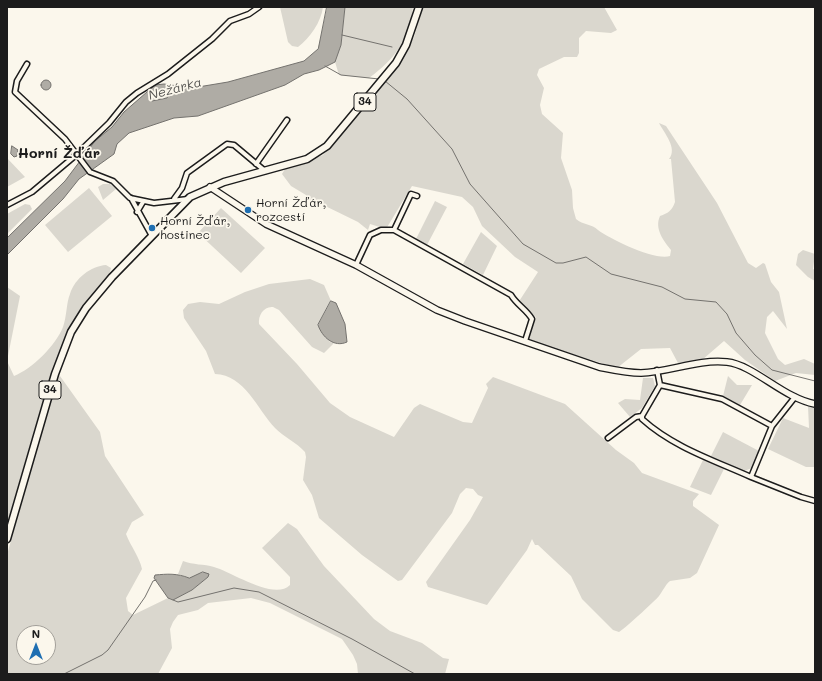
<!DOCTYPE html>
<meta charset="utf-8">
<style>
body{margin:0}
#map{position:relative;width:822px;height:681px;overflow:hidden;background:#fbf7ec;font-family:Mali,sans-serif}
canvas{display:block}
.frame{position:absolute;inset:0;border:8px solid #1c1c1c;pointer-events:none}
.north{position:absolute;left:16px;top:625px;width:40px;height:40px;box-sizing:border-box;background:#fbf7ec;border:1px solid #a29f99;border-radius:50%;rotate:0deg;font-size:11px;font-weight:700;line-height:16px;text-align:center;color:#1c1c1c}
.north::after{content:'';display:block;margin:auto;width:14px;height:18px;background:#1f6fb2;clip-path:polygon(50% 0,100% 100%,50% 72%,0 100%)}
</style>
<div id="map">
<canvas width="822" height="681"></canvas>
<div class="frame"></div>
<div class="north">N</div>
</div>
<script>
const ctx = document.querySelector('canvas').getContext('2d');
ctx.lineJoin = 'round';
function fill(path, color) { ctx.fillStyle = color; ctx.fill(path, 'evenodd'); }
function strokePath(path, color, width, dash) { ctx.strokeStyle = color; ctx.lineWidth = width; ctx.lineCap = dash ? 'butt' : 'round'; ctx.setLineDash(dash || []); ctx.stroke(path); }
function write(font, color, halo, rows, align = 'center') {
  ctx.font = font + ' Mali,sans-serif'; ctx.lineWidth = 3.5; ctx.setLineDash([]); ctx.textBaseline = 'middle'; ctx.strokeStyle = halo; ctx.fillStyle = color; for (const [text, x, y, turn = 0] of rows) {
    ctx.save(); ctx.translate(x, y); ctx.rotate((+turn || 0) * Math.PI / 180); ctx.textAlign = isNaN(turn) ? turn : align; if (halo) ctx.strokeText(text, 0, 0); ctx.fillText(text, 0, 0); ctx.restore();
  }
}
const green = new Path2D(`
 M280,7H323C321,22 310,38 298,47L292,46L288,42Z
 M345,7H413C409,40 395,59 369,78L339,75L335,62L341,45Z
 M423,7H604L617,30L611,33L586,31L579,38V53L577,57H564L539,69L537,75L544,88L540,105L542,114L563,133L561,158L572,190L573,208L576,219C583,225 592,224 598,230C610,239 655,261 670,256L671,250C664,241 654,229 660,216C668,213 672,211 675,202L671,159H669C678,148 664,133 659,123L666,126L717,203L748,263L756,268L763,263L765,264L771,282L779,292L787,329L773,311L767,317L765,333L778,359L785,365L804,359L815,364V375L796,373L775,381L745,360L724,341L702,360L678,363L670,348L641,349L617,368L528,340L536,317L516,306L538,272L515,257L482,226L473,207L462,197L412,186L386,229L370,224L368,230L358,222L313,200H306V195L291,186L282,174L285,169L323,155L343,132L405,55L414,37Z
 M165,89L170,93L168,98L152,101L150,99L151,94L158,90Z
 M7,158L25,177L7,187Z
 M103,184H110L116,189L103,200L98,187Z
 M89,188L112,216L68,252L45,225Z
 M435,201L447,207L427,245L416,239Z
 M25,204L30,205L32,209L7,234V214Z
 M221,208L265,248L241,273L198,233Z
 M481,232L497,246L483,275L463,264Z
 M803,250L815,254L813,269L815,270V281L808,277L796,265L798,254Z
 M106,265L111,268L109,275L82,306L76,317L51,373L7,524V287L20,296L7,361L14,376C32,369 56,345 63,327C67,316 66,304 70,294C75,278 91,266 106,265Z
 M310,279L324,285L331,301L318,325L330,342L334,343L324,353L312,347L279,310L273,307C264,306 258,315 259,324L297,364L330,403L350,417L394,437L414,408L420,404L463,422L472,423L488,388L486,384L493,377L565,404L616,450L634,463L642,473L699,494L693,501V506L719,525L697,573L690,578L670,581C665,585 663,591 659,596C655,601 622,631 619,632L613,630L582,599L571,576L538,545H535L532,539L527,550L487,605L428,587L426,582L470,520L483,497L478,495L473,489L466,488L460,494L452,513L402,580L398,581L362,555L319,518L312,495L303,480L306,457L305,452C296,442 284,437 275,428C257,409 245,375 215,374L206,351L184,318L183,310L188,304L200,302L219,304L245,292L269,284Z
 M60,374V376L100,432L105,456L144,515L132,522L126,534C131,547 139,556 142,569L126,598L128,611L133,615L168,598L173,600L192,590L208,577L203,572L189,578L178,574L183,561C193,565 204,564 214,567C232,572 274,601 290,585V577L262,548L288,523L297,529L324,566L374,619L390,631L422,643L443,658L449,659L445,674H358L357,664L353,655L342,639L270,603L251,598L208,603L198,610L178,615L173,622L170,629L172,648L158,674H7V555L36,449ZM24,633H48V657H24Z
 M728,376L737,385H752L740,405L723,396Z
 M643,378H653L655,386L642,408L630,417L618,403L625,399L640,400Z
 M808,406L815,407V467H806L768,449L783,418L809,428Z
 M723,432L759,451L752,468L744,471L711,456Z
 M703,460L724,469L711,495L690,487Z`);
const water = new Path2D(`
 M327,7H345L341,45L335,62L319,70L304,74L285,85L198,116L174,118L129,133L117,144L114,154L79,179L63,199L7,255V238L65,181L95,141L112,127L124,112L155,85L164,84L192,88L228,82L304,61L318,49ZM165,89L170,93L167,98L152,101L150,99L151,94L158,90Z
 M41 85a5 5 0 1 1 10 0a5 5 0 1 1-10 0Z
 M12,146L18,150L17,156L14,157L11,154Z
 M331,301L336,303L345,324L347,342C334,348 322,337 318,325Z
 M203,572L209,574L208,577L192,590L173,600L168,598L154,578L155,575C167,574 177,573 189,578Z`);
const stream = new Path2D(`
 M342,35L392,47
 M325,66L341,75L379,79
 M385,81L407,99L452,149L470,184L523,244L556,263H563L586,257L611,274L662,287L685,299L716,302L727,314L736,333L755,355L772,370L815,381
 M173,600L178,602L234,588L259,592L352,639L415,674
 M64,674L102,655L108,650L145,597L153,581L156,580`);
const street = new Path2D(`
 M27,64L17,81L15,92L65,139L90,172L113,181L130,198L154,203L188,199
 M256,164L287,120
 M131,198L152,236
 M174,199L182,188L187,173L227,144L234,145L265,171
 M7,205L32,192L76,155L109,123L126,102L137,93L168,74L212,39L230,21L249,14L259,7
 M137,212L143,202
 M394,230L411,194L417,196
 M356,265L370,235L381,230H394L511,295C517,305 526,309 532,319L525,341
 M660,385L722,399L772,426
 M642,416V419C673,447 713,460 751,477L772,426L795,397
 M608,438L636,417L642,416L660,385L657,370
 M751,477L801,497L815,501`);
const secondary = new Path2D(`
 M210,187L266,224L356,265L437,310L465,321L599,367C614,370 627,373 641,373C670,372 697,359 727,362C754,365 783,398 815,404`);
const primary = new Path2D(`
 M7,539L55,374L71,332L86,308L112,277L190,197L224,182L307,159L327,146L396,63L406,45L419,7`);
const markers = [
 [248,210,4,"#1f6fb2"],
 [152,228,4,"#1f6fb2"]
];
const shields = [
 [365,102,22],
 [50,390,22]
];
const shieldNames = [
 ["34",365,102],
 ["34",50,390]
];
const poiNames = [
 ["Horní Žďár,",256,203],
 ["rozcestí",256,217],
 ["Horní Žďár,",160,221],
 ["hostinec",160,235]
];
const waterNames = [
 ["Nežárka",175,89,-15]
];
const quarterNames = [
 ["Horní Žďár",59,154]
];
fill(green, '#dad7ce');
fill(water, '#afaca5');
strokePath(water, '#74726e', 1);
strokePath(stream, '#74726e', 1);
strokePath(street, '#1c1c1c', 7);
strokePath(secondary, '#1c1c1c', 8);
strokePath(primary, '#1c1c1c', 9);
strokePath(street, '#fbf7ec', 4);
strokePath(secondary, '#fbf7ec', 5.5);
strokePath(primary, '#fbf7ec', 6);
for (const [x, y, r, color] of markers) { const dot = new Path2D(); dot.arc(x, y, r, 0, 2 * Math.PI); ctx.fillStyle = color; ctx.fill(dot); strokePath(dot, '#fbf7ec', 1.5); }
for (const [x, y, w] of shields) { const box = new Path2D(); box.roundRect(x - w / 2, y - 9, w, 18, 3); ctx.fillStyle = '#fbf7ec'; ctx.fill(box); strokePath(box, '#1c1c1c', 1); }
write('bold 11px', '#1c1c1c', null, shieldNames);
write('12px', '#1c1c1c', '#fbf7ec', poiNames, 'left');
write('italic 13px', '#575653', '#fbf7ec', waterNames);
write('bold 14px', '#1c1c1c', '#fbf7ec', quarterNames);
</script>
